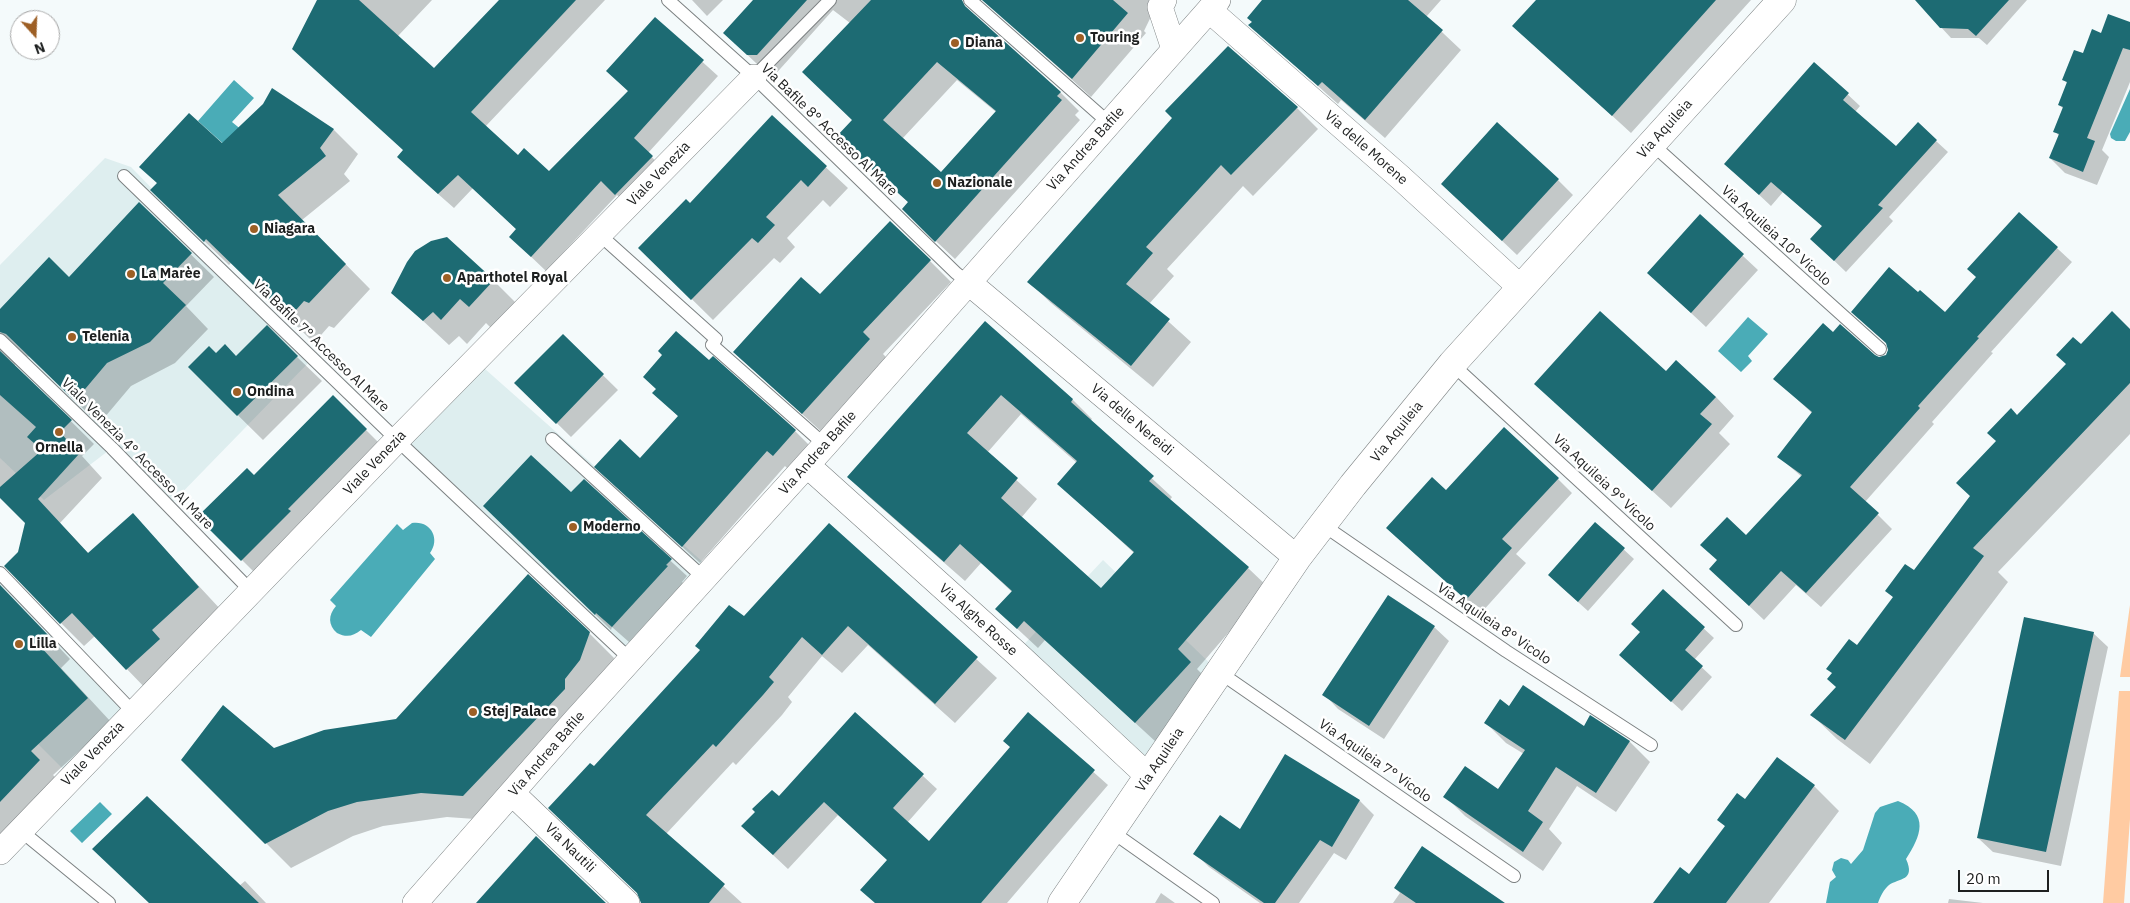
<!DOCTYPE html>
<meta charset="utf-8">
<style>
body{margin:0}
#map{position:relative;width:2130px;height:903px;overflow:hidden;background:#f4fafb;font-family:"IBM Plex Sans",sans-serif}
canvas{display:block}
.north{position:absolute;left:10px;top:10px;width:50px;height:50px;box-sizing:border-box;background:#fff;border:1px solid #a5a5a5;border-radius:50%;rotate:160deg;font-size:14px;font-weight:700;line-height:20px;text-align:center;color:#1d1f1f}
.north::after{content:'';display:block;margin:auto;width:18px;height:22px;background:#9d5f25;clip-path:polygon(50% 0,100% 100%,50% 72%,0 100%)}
.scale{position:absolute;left:1958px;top:870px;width:91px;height:22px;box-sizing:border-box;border:2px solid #1d1f1f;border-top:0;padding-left:6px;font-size:15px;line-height:18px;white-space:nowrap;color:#1d1f1f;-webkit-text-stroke:4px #fff;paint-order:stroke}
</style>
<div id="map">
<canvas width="2130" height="903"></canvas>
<div class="north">N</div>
<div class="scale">20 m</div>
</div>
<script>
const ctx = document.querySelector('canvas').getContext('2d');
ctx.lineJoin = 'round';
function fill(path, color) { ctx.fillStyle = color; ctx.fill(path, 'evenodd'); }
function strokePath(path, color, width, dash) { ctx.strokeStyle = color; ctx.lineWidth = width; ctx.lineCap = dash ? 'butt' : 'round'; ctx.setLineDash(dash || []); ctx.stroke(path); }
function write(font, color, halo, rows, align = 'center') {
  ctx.font = font + ' "IBM Plex Sans",sans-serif'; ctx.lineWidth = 5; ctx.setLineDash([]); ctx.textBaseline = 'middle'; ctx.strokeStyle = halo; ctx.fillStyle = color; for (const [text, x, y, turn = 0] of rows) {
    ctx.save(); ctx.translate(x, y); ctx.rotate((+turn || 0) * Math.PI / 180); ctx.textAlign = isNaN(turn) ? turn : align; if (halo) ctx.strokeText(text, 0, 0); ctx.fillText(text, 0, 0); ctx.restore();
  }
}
const built = new Path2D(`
 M105,158L131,167L315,356L169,506L112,448L44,500L0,458V265Z
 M476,361L713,571L631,660L397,440Z
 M1103,560L1219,672L1148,776L1016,653Z
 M0,573L133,712L71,777L0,706Z`);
const green = new Path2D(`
 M2130,605V677H2120Z
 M2119,691H2130V819L2124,903H2103Z`);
const water = new Path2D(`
 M234,80L254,98L232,122L243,131L228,148L198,121Z
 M2130,89V132L2125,141H2116L2111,138L2110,134Z
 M1748,317L1768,334L1748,356L1752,361L1741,372L1718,351Z
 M412,523C430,520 441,538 430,553L435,559L371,637L361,630C353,636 347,638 337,633C328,625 328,615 336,606L330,600L397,524L403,530Z
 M1898,801C1930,814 1921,836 1906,859C1916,881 1899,878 1889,885C1884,889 1880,897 1878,903H1826L1830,882L1836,877L1832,870L1834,862L1841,858L1848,860L1851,864L1863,850L1875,813L1880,807Z
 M100,802L112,814L82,843L70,831Z`);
const shadow = new Path2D(`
 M318,0H432L398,36L435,70L501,0H605L485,127L518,156L549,173L629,92L608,71L655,19L718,76L648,153L666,172L631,208L617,195L546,271L525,251L517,230L473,188L454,208L413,172L404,150Z
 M692,0H723L707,16Z
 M754,0H952L1060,92L1079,111L1075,115L1080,120L955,259L922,228L909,203L838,137L853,120L850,23L833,10L772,78L724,33ZM957,80L996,112L941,174L902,139Z
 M1001,0H1159L1144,31L1146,33L1091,97L994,9Z
 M1264,0H1441L1426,17L1461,50L1385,138L1341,100L1338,104L1250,25Z
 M1538,0H1751L1631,133L1514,26Z
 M1916,0H2027L1987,45L1979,38H1951Z
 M2130,24V82L2102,150L2109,157L2097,185L2065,173L2050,158L2059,136L2055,131L2064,109L2059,105L2068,84L2064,80L2102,34Z
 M1815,64L1860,106L1855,112L1896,148L1936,141L1948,152L1889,217L1893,221L1846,272L1823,250V227L1783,192L1771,206L1726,164Z
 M272,90L334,130L358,154L344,174L350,181L302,220L370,289L334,328L329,326L314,343L232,262L229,265L176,214L158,184L141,167L222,145L264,105Z
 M1297,108L1318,129L1253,196L1243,186L1167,269L1174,276L1149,304L1191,342L1153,387L1051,303L1029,282Z
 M772,117L848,188L830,207L823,200L787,238L795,247L780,263L774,258L713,320L640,248L690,205Z
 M1558,180L1573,195L1517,255L1457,198Z
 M139,204L214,277L186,306L208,329L175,363L131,386L99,424L30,357L21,355L17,358L15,366L94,444L82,456L102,478L60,523L89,554L133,515L222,611L150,693L95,636L84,646L61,623L19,553L26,523L0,496V311L69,279Z
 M2019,213L2072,262L1991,352L1993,353L1932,422L1934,424L1865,502L1892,529L1821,607L1796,585L1764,620L1725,583L1746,537L1802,477L1779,457L1813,414L1775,379L1833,334L1879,358L1887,356L1889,350L1887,344L1852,312L1945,314L1978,278Z
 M1700,216L1758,270L1706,327L1648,273Z
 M930,261L951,282L883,354L890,361L824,434L734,352L821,296Z
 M493,280L518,305L494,331L486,323L467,344L459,336L449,345L393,293Z
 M985,323L1072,399L1092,419L1090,421L1172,497L1170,500L1248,568L1268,587L1197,669L1210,682L1156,742L1045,640L1038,648L996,609L1012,592L981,563L965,581L868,496L849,476ZM1021,414L1077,463L1059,484L1134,553L1101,590L1021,518L1037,499L987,453Z
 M2130,331V434L1998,572L2008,582L1870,764L1837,739L1812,715L1837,687L1858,646L1894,598L1887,591L1914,572L1972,496L1997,441L2017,416L2067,364L2081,346Z
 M563,336L618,390L571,437L516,383Z
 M216,355L236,357H297L322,381L263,440L189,367Z
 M709,362L795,431L812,448L791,472L785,466L700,563L613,484L640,459L679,417L654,393Z
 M1666,373L1716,397L1734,416L1719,433L1730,444L1671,508L1554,402Z
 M333,397L383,447L259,577L199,517L254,476Z
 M1558,479L1572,493L1516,554L1526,563L1481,613L1388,528L1446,491Z
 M584,481L687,576L682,582L683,583L629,642L612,627L611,630L501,522L571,494Z
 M1595,523L1634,559L1588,611L1559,585Z
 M829,525L997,678L955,723L868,645L842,673L822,656L788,697L792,702L782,715L736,765L733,762L666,834L742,903H649L594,768L744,618Z
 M0,585L70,659L61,668L111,722L53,775L63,785L0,848Z
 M1663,591L1714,638L1694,660L1712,677L1682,711L1631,665L1641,632Z
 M1434,627L1449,641L1384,739L1338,709L1324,694Z
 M589,633L614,658L605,685L489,820L447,817L383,826L353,836L291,868L183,760L273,750L397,720Z
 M2093,633L2108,647L2061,866L1993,852L1978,838Z
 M855,713L937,789L907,823L929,843L1011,747L1028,714L1108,785L1007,903H875L889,861L838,815L788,869L757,840L779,798Z
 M1591,717L1630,742L1650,762L1616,812L1577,786L1549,829L1562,843L1543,871L1465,816L1445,796L1499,791L1524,754L1506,743L1486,723L1584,727Z
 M1285,756L1360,801L1374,815L1346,860L1334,853L1299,903H1260L1209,867L1195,853L1240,831Z
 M1778,759L1814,786L1839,811L1769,903H1663L1689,876L1726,827L1718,820L1745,801Z
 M245,881L266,903H149L239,886Z
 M1395,888L1500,903H1393L1400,893Z
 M1161,893L1175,903H1155Z
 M1949,899L1983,903H1948Z`);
const building = new Path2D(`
 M317,0H359L434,68L499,0H576L471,112L518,155L524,148L549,171L628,91L606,71L655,17L704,60L634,138L653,156L615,195L601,181L531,257L509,237L516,229L458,175L438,194L397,157L403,150L292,49Z
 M753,0H807L757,55H747L723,33Z
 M871,0H962L965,6L1061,92L1057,96L1062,100L935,242L902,209L908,202L836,137L852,120L802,72ZM937,62L996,111L941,172L883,120Z
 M982,0H1113L1128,13L1072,79Z
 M1262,0H1408L1443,30L1365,120L1322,82L1318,86L1248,25L1252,22L1247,18Z
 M1536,0H1716L1612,116L1512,26Z
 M1915,0H2009L1976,36L1968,29L1940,28Z
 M2108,14L2130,22V50L2123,48L2087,138L2095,141L2083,172L2049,158L2059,134L2053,132L2063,107L2058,105L2067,82L2062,80L2074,50L2083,53L2092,29L2101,33Z
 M1228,46L1298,107L1231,175L1221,165L1146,247L1153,253L1126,284L1170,319L1131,366L1027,282L1172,118L1165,111Z
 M1814,62L1849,93L1843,100L1896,146L1918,122L1937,140L1878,205L1883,208L1834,261L1810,239L1822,226L1771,182L1759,195L1724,164Z
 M272,88L334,129L320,148L326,156L278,195L346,264L309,303L304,301L288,319L206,239L204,242L150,190L157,183L139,167L189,113L222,143L263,104Z
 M772,115L827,166L808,187L801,180L766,217L775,225L758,243L752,238L691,300L638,248L686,199L690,203Z
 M1497,122L1559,179L1502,241L1441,184Z
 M139,202L192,253L163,283L186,305L150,342L107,363L75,401L6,334L0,332V309L49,257L69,277Z
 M2019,212L2058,247L1977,337L1979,338L1918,406L1920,408L1850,487L1879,513L1806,593L1781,571L1749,606L1709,569L1717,560L1700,545L1727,517L1746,535L1802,475L1777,457L1812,412L1773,379L1823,323L1833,332L1840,324L1875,355L1879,357L1886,355L1888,350L1886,343L1851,312L1889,267L1918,292L1920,290L1945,312L1976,277L1967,269Z
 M1700,214L1744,254L1691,313L1647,273Z
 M890,221L931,260L863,332L870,339L802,414L733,352L801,277L820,294Z
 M447,237L494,280L469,307L460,299L441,320L433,312L423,321L391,293L407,262L415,251L431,241Z
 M1600,311L1666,371L1676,360L1716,397L1700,414L1712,424L1652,491L1534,384Z
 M2112,311L2130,329V383L1973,548L1984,556L1845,740L1810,715L1836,687L1827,679L1832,673L1826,669L1849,639L1857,645L1893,597L1885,591L1905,564L1914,570L1970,496L1956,483L1996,441L1987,433L2011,408L2017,415L2066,364L2056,355L2073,337L2081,344Z
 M985,321L1073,399L1071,402L1154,476L1149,481L1249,567L1178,649L1191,662L1135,723L1024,621L1017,629L995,609L1012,591L960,544L944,562L847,477ZM1001,395L1077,461L1057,484L1134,552L1101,588L1001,498L1018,478L967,433Z
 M267,325L298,356L237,416L188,367L209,346L216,353L225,344L236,356Z
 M676,331L709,360L713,356L796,430L773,456L767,451L682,547L594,467L620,439L640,458L678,416L652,393L656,389L643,377L662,355L658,351Z
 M563,334L604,374L556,424L514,383Z
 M0,351L72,420L60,432L79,454L38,499L88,553L133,513L199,587L152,630L160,639L126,670L72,613L60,624L4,566L18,552L25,523L0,498V487L42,450L27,437L36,427L0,395Z
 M333,395L367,429L288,509L291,511L241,561L197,517L247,468L254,475Z
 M1504,427L1559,478L1502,539L1512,548L1466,600L1386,528L1432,477L1446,490Z
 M531,455L571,492L584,479L672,559L666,565L668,566L612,627L596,613L595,615L483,506Z
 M1595,522L1625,548L1578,602L1548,575Z
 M829,523L978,657L935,704L848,626L822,655L802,637L769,677L774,682L763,695L716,747L713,744L646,815L725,884L709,903H641L637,893L548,808L590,763L594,766L700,650L695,646L729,605L744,616Z
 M528,574L590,632L580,660L565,679V689L463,796L421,793L357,802L328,811L265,844L181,760L223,705L274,748L324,730L396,719Z
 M0,585L48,635L38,644L88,698L31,751L40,760L0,802Z
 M1663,589L1705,627L1685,650L1703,666L1671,702L1619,655L1640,632L1631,624Z
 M1388,595L1435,626L1369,726L1322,695Z
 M2024,617L2094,632L2046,852L1977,838Z
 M1523,685L1584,726L1590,715L1630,741L1596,793L1556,767L1528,811L1543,822L1523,852L1443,797L1465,766L1498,789L1525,750L1484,723L1500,699L1509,706Z
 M855,712L924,774L893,808L929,841L1010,747L1003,741L1028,712L1095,770L981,903H875L860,890L887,860L824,802L773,855L741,826L755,812L752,809L772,790L779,796Z
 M1285,754L1360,800L1332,847L1320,840L1275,903H1264L1193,854L1220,815L1240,829Z
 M1777,757L1815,785L1726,903H1653L1680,867L1689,874L1725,826L1717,820L1737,793L1745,799Z
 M147,796L259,903H149L92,849Z
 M536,836L606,903H476Z
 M1422,846L1505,903H1416L1394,888Z`);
const service = new Path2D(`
 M668,0L754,77L956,273L968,282
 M970,0L1109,123
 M754,77L830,0
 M1652,144L1880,349
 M124,176L397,440L631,660
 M600,235L716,339L712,345L825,445
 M0,340L112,448L251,591
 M1452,364L1736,625
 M552,439L705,579
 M1323,525L1506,651L1651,745
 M0,573L133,712
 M1219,672L1514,876
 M20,830L109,903
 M1111,831L1213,903`);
const minor = new Path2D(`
 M1164,0L1160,7L1174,49
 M1209,10L1401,178L1521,288
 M968,282L1297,558
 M807,465L1016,653L1148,776
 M513,794L627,903
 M0,852L397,440L754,77
 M415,903L573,723L825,445L1218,0`);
const tertiary = new Path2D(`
 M1062,903L1297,558L1353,485L1452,364L1782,0`);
const markers = [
 [1080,38,5,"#9d5f25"],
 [955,43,5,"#9d5f25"],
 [937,183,5,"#9d5f25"],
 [254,229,5,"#9d5f25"],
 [131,274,5,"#9d5f25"],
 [447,278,5,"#9d5f25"],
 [72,337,5,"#9d5f25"],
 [237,392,5,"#9d5f25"],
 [59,432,5,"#9d5f25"],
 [573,527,5,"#9d5f25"],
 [19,644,5,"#9d5f25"],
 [473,712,5,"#9d5f25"]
];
const poiNames = [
 ["Touring",1090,38],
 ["Diana",965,43],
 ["Nazionale",947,183],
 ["Niagara",264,229],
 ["La Marèe",141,274],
 ["Aparthotel Royal",457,278],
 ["Telenia",82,337],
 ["Ondina",247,392],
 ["Ornella",59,448,"center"],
 ["Moderno",583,527],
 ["Lilla",29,644],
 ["Stej Palace",483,712]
];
const streetNames = [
 ["Via Aquileia",1665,129,-48],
 ["Via Bafile 8° Accesso Al Mare",829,130,44],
 ["Via delle Morene",1366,148,41],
 ["Via Andrea Bafile",1086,149,-48],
 ["Viale Venezia",659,174,-46],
 ["Via Aquileia 10° Vicolo",1776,236,42],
 ["Via Bafile 7° Accesso Al Mare",321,346,44],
 ["Via delle Nereidi",1132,420,40],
 ["Via Aquileia",1397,432,-51],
 ["Via Andrea Bafile",818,453,-48],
 ["Viale Venezia 4° Accesso Al Mare",137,454,45],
 ["Viale Venezia",375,463,-46],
 ["Via Aquileia 9° Vicolo",1604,483,43],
 ["Via Alghe Rosse",978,620,42],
 ["Via Aquileia 8° Vicolo",1494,624,34],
 ["Viale Venezia",93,754,-46],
 ["Via Andrea Bafile",547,754,-49],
 ["Via Aquileia",1160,760,-56],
 ["Via Aquileia 7° Vicolo",1375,761,35],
 ["Via Nautili",570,848,44]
];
fill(built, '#deeeef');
fill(green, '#ffcba2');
fill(water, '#4aacb7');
fill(shadow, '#0003');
fill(building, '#1d6b73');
strokePath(service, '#7c8182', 14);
strokePath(minor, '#7c8182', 26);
strokePath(tertiary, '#7c8182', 29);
strokePath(service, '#fff', 12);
strokePath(minor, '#fff', 25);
strokePath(tertiary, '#fff', 28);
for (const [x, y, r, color] of markers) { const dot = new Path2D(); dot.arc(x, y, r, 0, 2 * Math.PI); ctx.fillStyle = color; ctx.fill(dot); strokePath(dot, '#fff', 2); }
write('bold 14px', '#1d1f1f', '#fff', poiNames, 'left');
write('14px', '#1d1f1f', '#fff', streetNames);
</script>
